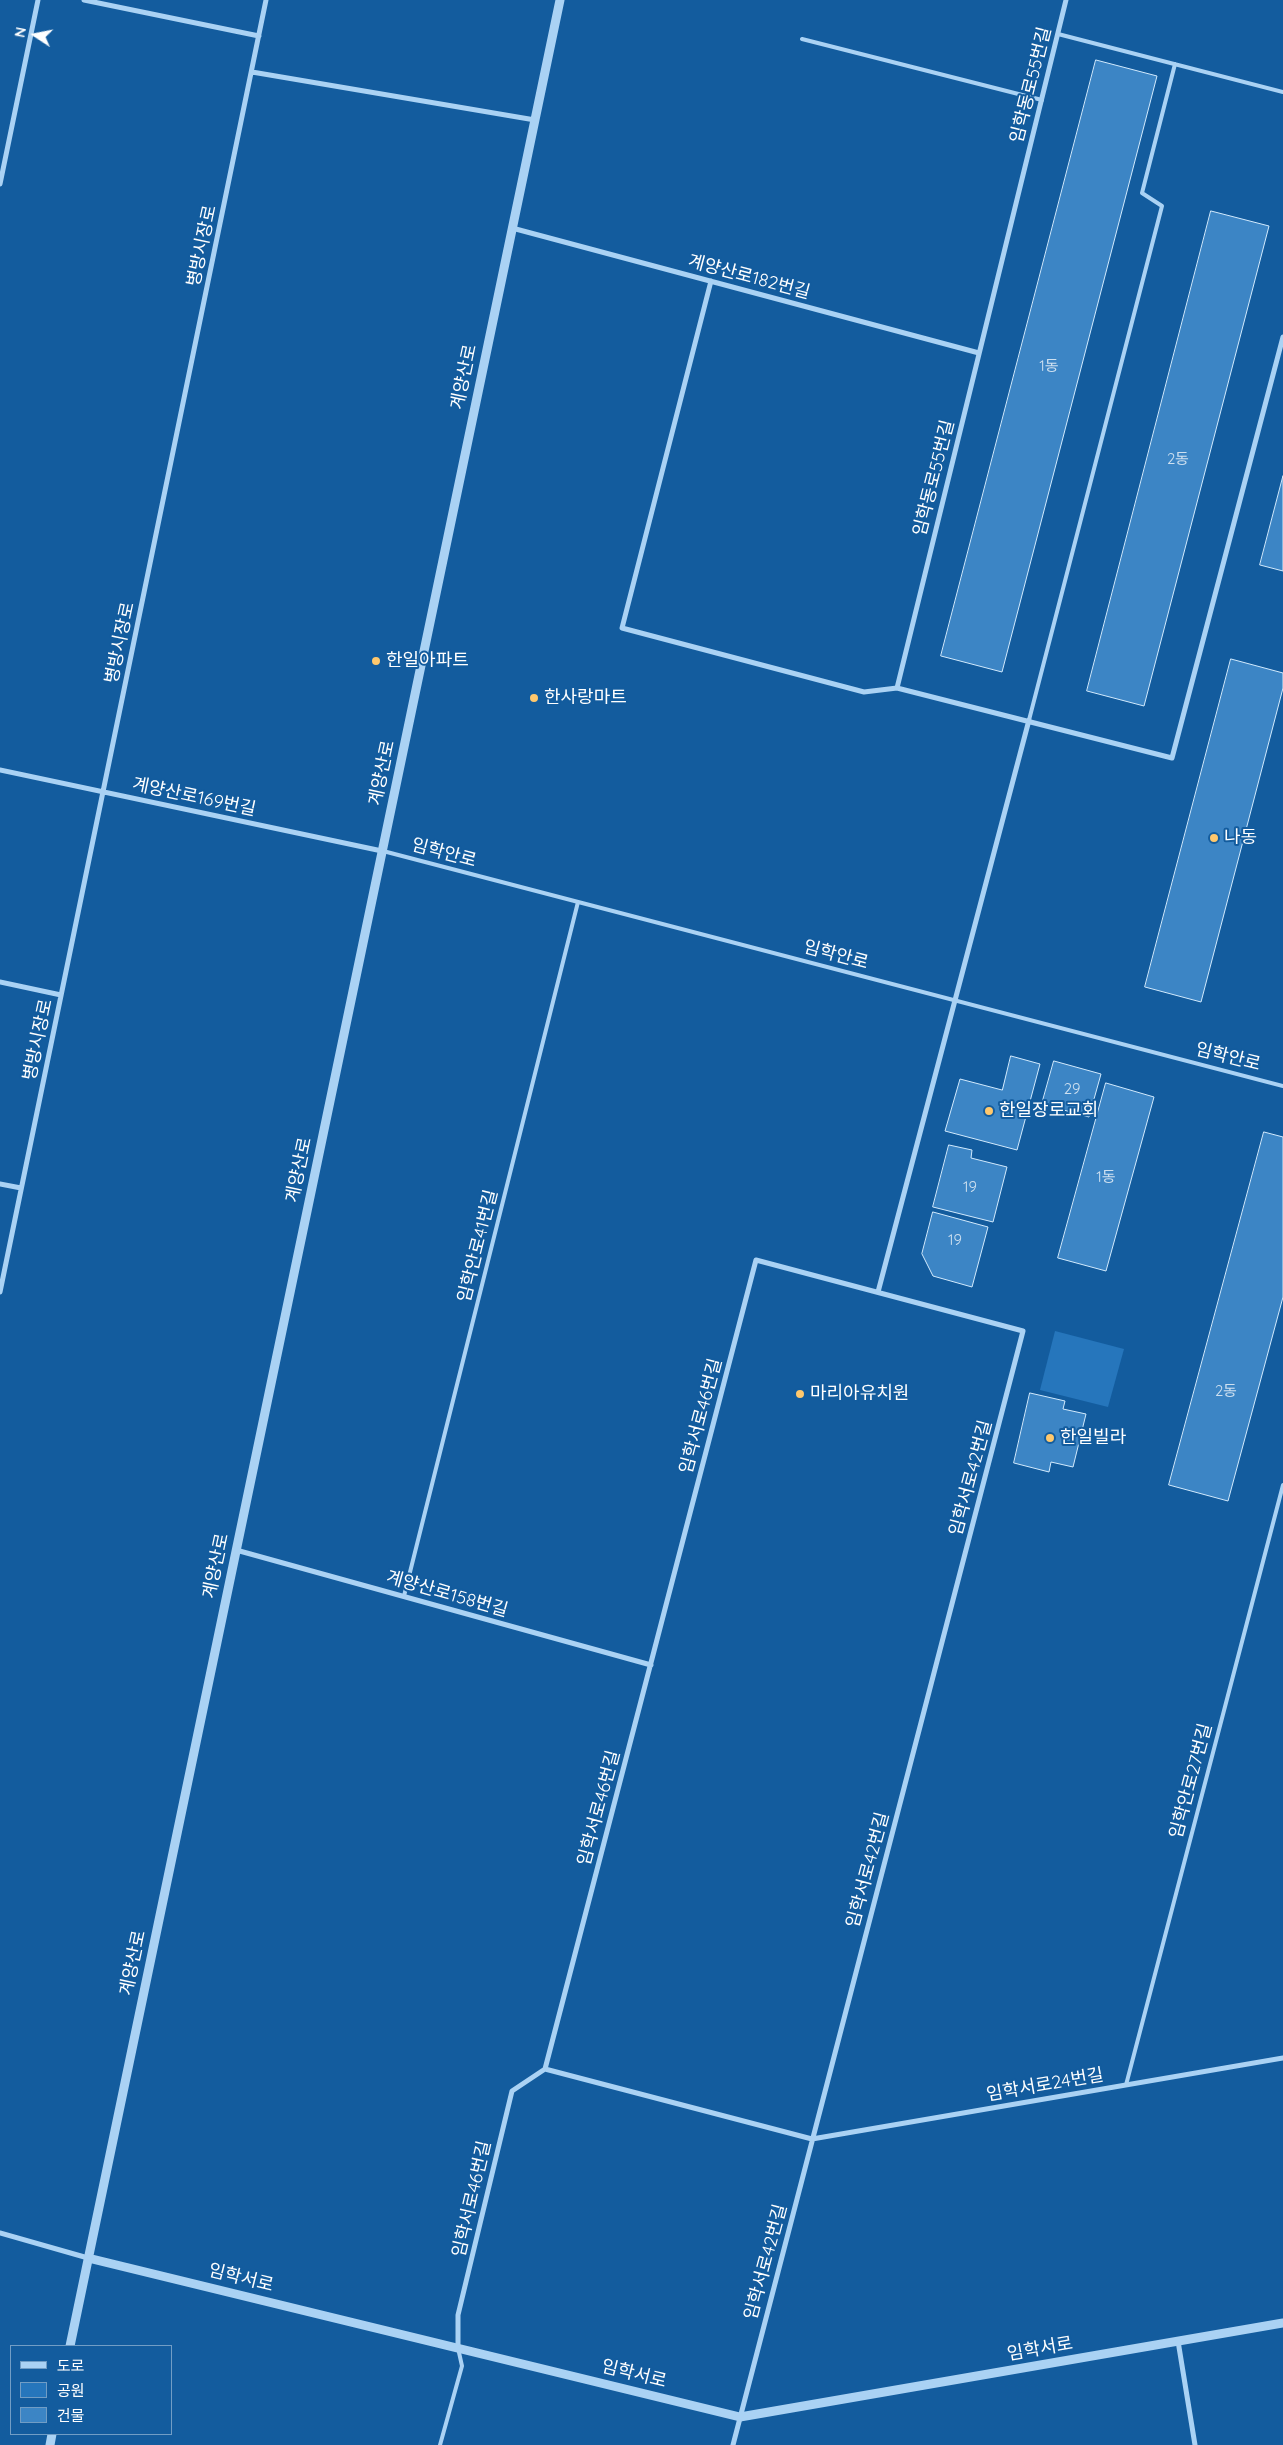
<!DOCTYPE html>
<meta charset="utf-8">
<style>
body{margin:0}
#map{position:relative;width:1283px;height:2445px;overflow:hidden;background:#135c9e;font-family:Quicksand,"Noto Sans KR",sans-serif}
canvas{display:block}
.legend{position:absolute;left:10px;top:2345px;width:162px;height:90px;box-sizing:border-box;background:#135c9e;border:1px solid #719dc5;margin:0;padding:6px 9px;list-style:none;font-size:15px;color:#fff}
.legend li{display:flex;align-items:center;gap:10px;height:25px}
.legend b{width:25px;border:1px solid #719dc5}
.north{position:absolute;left:10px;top:10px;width:50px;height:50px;-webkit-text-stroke:4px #135c9e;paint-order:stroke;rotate:281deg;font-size:14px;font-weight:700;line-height:20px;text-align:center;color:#fff}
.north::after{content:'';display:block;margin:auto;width:18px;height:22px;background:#fff;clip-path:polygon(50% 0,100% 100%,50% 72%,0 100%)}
</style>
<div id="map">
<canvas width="1283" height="2445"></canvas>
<ul class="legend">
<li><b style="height:6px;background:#aad2f4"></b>도로</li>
<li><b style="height:14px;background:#2676bc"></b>공원</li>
<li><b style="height:14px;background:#3c85c5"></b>건물</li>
</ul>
<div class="north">N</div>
</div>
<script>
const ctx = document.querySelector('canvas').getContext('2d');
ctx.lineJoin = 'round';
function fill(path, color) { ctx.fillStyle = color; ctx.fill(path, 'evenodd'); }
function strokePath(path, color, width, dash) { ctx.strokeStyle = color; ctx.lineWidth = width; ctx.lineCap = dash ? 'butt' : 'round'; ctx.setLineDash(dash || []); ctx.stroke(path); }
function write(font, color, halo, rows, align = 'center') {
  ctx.font = font + ' Quicksand,"Noto Sans KR",sans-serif'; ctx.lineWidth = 4; ctx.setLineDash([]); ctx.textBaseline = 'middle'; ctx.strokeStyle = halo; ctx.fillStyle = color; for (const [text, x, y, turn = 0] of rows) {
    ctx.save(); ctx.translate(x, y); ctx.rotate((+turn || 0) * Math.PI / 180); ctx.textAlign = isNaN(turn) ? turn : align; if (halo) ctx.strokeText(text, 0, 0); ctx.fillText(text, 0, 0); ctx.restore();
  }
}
const green = new Path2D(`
 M1055,1331L1124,1349L1108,1407L1040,1390Z`);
const building = new Path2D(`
 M1096,60L1157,76L1002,672L941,656Z
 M1211,211L1269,226L1144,706L1087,691Z
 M1283,476V571L1260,565Z
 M1231,659L1283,673V688L1201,1002L1145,987Z
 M1011,1056L1040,1064L1017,1150L945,1131L960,1079L1002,1090Z
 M1054,1061L1101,1074L1089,1117L1042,1104Z
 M1106,1083L1154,1097L1106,1271L1058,1258Z
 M1264,1132L1283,1137V1297L1228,1501L1169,1485Z
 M949,1145L972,1150L971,1158L1007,1167L993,1222L933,1207Z
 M933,1212L988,1227L972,1287L933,1276L922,1254Z
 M1030,1393L1065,1401L1063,1409L1086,1414L1073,1467L1051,1462L1049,1472L1014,1463Z`);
const service = new Path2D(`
 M1058,34L1283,92
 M802,39L1042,100
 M1029,720L1162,206L1142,193L1175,64
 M383,851L1283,1086
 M404,1596L578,902
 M1126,2085L1283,1485
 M440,2445L462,2366L458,2348`);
const minor = new Path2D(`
 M84,0L259,36
 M252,72L535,120
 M0,184L38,0
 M512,228L979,353
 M711,281L622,628L864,692L897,688L1066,0
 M897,688L1172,758L1283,337
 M0,770L382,851
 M0,982L61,995
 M0,1184L21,1188
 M0,1292L266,0
 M878,1292L1029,720
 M236,1550L651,1665
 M545,2069L812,2139L1283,2058
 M0,2233L88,2258
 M1178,2341L1195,2445
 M458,2348V2315L512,2091L545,2069L756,1260L1023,1331L733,2445`);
const tertiary = new Path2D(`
 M88,2258L740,2417L1283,2323
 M70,2346L560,0
 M50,2445L52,2434`);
const markers = [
 [376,661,5,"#ffc86d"],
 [534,698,5,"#ffc86d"],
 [1214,838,5,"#ffc86d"],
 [989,1111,5,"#ffc86d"],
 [800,1394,5,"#ffc86d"],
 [1050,1438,5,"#ffc86d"]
];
const numberNames = [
 ["1동",1049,366],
 ["2동",1178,459],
 ["29",1072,1089],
 ["1동",1106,1177],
 ["19",970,1187],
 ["19",955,1240],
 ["2동",1226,1391]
];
const streetNames = [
 ["임학동로55번길",1031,85,-76],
 ["병방시장로",202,246,-78],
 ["계양산로182번길",749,277,15],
 ["계양산로",464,377,-78],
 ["임학동로55번길",934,478,-76],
 ["병방시장로",120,643,-78],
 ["계양산로",382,773,-78],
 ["계양산로169번길",194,797,12],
 ["임학안로",444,853,15],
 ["임학안로",836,955,15],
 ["병방시장로",38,1040,-78],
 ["임학안로",1228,1057,14],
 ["계양산로",299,1170,-78],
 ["임학안로41번길",478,1246,-76],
 ["임학서로46번길",701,1416,-75],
 ["임학서로42번길",971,1478,-75],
 ["계양산로",216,1566,-78],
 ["계양산로158번길",447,1594,16],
 ["임학안로27번길",1191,1781,-75],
 ["임학서로46번길",599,1808,-75],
 ["임학서로42번길",868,1870,-75],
 ["계양산로",133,1963,-78],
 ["임학서로24번길",1045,2085,-10],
 ["임학서로46번길",472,2199,-77],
 ["임학서로42번길",766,2262,-75],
 ["임학서로",241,2278,14],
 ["임학서로",1040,2349,-10],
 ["임학서로",634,2374,14]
];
const poiNames = [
 ["한일아파트",386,661],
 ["한사랑마트",544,698],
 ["나동",1224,838],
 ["한일장로교회",999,1111],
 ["마리아유치원",810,1394],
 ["한일빌라",1060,1438]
];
fill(green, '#2676bc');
fill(building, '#3c85c5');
strokePath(building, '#d2eafd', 1);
strokePath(service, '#aad2f4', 4);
strokePath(minor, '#aad2f4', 5);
strokePath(tertiary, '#aad2f4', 9);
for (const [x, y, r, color] of markers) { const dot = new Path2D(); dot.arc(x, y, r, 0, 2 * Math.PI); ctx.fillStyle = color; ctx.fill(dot); strokePath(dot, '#135c9e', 2); }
write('15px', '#cee0f0', null, numberNames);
write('18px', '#fff', '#135c9e', streetNames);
write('18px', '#fff', '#135c9e', poiNames, 'left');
</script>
